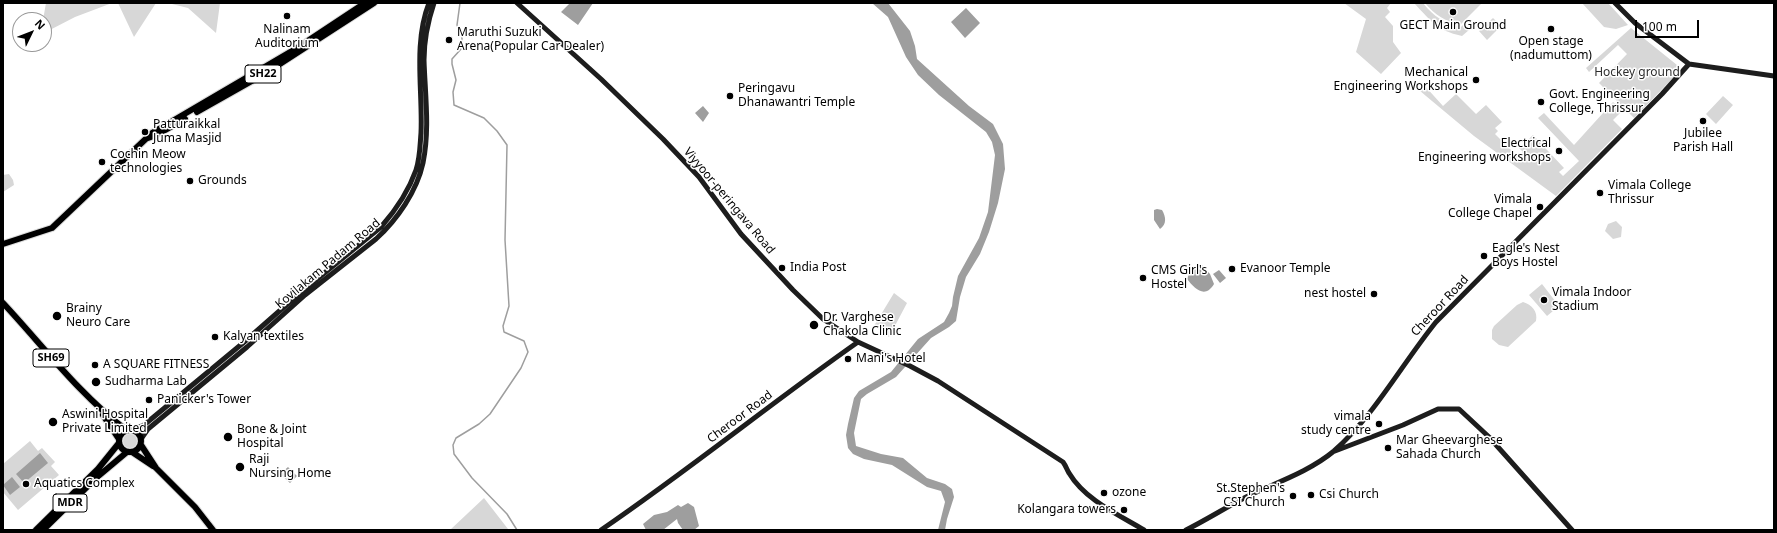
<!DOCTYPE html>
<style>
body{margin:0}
#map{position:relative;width:1777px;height:533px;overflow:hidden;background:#fff;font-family:"Noto Sans",sans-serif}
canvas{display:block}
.frame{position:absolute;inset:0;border:4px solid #000;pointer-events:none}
.north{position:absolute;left:12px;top:12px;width:40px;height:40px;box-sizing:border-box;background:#fff;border:1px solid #999;border-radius:50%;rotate:47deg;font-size:11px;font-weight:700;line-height:16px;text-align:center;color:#000}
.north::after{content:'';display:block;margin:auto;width:14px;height:18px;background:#000;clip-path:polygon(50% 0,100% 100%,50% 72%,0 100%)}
.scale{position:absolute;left:1635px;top:20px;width:64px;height:18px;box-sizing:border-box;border:2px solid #000;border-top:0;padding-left:5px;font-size:12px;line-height:14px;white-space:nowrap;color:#000;-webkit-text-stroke:3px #fff;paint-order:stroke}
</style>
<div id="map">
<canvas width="1777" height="533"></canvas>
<div class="frame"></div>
<div class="north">N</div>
<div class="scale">100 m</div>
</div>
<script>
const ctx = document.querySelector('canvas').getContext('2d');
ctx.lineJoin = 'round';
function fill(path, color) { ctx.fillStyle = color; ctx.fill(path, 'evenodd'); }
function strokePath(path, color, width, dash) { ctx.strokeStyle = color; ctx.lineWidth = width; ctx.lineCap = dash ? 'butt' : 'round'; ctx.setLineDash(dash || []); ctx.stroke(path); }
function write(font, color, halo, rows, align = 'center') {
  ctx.font = font + ' "Noto Sans",sans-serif'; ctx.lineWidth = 3; ctx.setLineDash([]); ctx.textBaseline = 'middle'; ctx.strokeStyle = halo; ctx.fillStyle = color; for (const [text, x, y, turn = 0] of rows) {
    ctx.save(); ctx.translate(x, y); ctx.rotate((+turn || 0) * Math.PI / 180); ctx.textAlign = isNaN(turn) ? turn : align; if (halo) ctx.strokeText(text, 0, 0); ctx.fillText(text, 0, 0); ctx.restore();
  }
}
const green = new Path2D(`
 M46,3H112L75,17L44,33V20H43Z
 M118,3H156L134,37Z
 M168,3H220L216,33L188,8Z
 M1344,3H1391L1387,8L1390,12L1385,17L1393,26V42L1401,53L1381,74L1356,52L1366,19Z
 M1414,3H1423C1434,17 1444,23 1461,27L1464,24L1469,30L1462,36C1436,30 1432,22 1414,3Z
 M1425,3H1482L1460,25C1445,21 1435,15 1425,3Z
 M1582,3H1608L1628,25L1616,29L1604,27Z
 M1493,18L1501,26L1487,40L1479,31Z
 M1631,28L1677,65L1675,76L1634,118L1599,83L1627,54L1618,45L1589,72L1586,68Z
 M1424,85L1443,106L1456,94L1476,114L1486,105L1502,122L1495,128L1498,131L1495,134L1518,157L1523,152L1519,148L1533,135L1564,168L1559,172L1563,176L1579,161L1538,118L1544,113L1574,145L1613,102L1623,110L1613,120L1622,129L1556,196L1474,136L1426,96L1419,90Z
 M1723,96L1733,105L1716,124L1706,114Z
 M9,174L13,180L14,185L3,192V175Z
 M1616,221L1622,227L1621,237L1613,239L1605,231L1608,224Z
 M1542,284L1559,306L1547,316L1529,295Z
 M894,293L907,303L889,337L874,326Z
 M1523,302C1532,305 1538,311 1536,321L1508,347L1499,345L1492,339V330L1494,326L1517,305Z
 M123 441a7 7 0 1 1 14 0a7 7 0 1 1-14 0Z
 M30,441L38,451L42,448L55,462L51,466L59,475L18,510L3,492V464Z
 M484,498L508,529L450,530Z`);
const water = new Path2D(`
 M570,3H593L578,25L561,12Z
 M872,3H888L910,31L915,46L917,59L969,106L993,124L1003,144L1005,169L998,203L989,232L980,254L966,277L960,297L956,321L949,327L931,338L896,377L867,394L861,399L854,433L856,446L881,454L903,458L927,478L945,484L952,489L954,497L947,519L945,530H938L945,502L941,491L927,487L892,465L864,459L853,454L848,448L846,435L848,424L854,398L859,391L891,372L918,339L944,322L949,313L952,306L953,297L958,276L979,238L988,212L995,155L992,142L986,132L939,95L918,75L906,57L888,17Z
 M966,8L980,23L965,38L951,22Z
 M703,106L709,113L703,122L695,113Z
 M1157,209L1162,210C1166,217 1167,224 1160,229L1154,220V210Z
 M1201,264L1210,274L1214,284C1205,299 1195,289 1187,279L1191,269Z
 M1219,270L1226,278L1220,283L1213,274Z
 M40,453L48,463L24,483L16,474Z
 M288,467L297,476L290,483L280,474Z
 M12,477L20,487L10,495L3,485Z
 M688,503L694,507L699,526L694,530H683L678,523L677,519L663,530H646L643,524L654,515L667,512L678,505L681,507Z`);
const stream = new Path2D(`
 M460,3L457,25L462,38L461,49L452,59V64L456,80L453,92L454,105L484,118L497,131L507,145L505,240L509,306L503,326L504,332L524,341L528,352L521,368L490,414L479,424L456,438L453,445L454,454L472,478L507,514L517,530`);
const secondary = new Path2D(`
 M517,3L601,79L663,139L699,177L741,234L793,290L823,319L858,342
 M1615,3L1635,23L1689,64L1774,76
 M132,430L144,425L243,343L301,292L381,227C395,211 409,190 416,170C420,158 420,145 421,133C423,91 413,44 429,3
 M141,439L148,429L247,347L305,295L376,239C397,220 417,191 423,163C430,129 425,94 424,60C424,40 428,21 434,3
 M1335,451L1403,425L1438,409H1459L1489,437L1572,530
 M601,530C689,470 771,403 858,342L910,366L938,381L1063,462C1066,466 1067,470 1069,473C1085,500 1119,515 1144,530
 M1186,530C1208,519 1228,506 1250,495C1278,482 1310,471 1334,451C1374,416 1402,364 1436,322L1662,94L1689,64`);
const primary = new Path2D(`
 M197,112L266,73L374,3
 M148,138L154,136L185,119
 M3,244L52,228L152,133L297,48L365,3
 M3,303C44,347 78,393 126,430
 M103,415L119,439
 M119 441a11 11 0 1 1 22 0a11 11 0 1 1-22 0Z
 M141,445L156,468L195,507L213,530
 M132,452L153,466
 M36,530L98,469L119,443
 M43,530L96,478L127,452`);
const markers = [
 [1453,12,4,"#000"],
 [287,16,4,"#000"],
 [1551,29,4,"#000"],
 [449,40,4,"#000"],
 [1476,80,4,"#000"],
 [730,96,4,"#000"],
 [1541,102,4,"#000"],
 [1703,121,4,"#000"],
 [145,132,4,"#000"],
 [1559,151,4,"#000"],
 [102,162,4,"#000"],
 [190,181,4,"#000"],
 [1600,193,4,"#000"],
 [1540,207,4,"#000"],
 [1484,256,4,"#000"],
 [782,268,4,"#000"],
 [1232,269,4,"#000"],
 [1143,278,4,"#000"],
 [1374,294,4,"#000"],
 [1544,300,4,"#000"],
 [57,316,5,"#000"],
 [814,325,5,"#000"],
 [215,337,4,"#000"],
 [848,359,4,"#000"],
 [95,365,4,"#000"],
 [96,382,5,"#000"],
 [149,400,4,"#000"],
 [53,422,5,"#000"],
 [1379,424,4,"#000"],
 [228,437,5,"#000"],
 [1388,448,4,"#000"],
 [240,467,5,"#000"],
 [26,484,4,"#000"],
 [1104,493,4,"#000"],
 [1311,495,4,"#000"],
 [1293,496,4,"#000"],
 [1124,510,4,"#000"]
];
const shields = [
 [263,74,36],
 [51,358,36],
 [70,503,34]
];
const shieldNames = [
 ["SH22",263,74],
 ["SH69",51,358],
 ["MDR",70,503]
];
const poiNames = [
 ["GECT Main Ground",1453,26,"center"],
 ["Nalinam",287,30,"center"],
 ["Auditorium",287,44,"center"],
 ["Maruthi Suzuki",457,33],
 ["Arena(Popular Car Dealer)",457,47],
 ["Open stage",1551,42,"center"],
 ["(nadumuttom)",1551,56,"center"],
 ["Mechanical",1468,73,"right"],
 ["Engineering Workshops",1468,87,"right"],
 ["Peringavu",738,89],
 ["Dhanawantri Temple",738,103],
 ["Govt. Engineering",1549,95],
 ["College, Thrissur",1549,109],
 ["Patturaikkal",153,125],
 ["Juma Masjid",153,139],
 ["Jubilee",1703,134,"center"],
 ["Parish Hall",1703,148,"center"],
 ["Electrical",1551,144,"right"],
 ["Engineering workshops",1551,158,"right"],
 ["Cochin Meow",110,155],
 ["technologies",110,169],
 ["Grounds",198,181],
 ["Vimala College",1608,186],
 ["Thrissur",1608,200],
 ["Vimala",1532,200,"right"],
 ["College Chapel",1532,214,"right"],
 ["Eagle's Nest",1492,249],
 ["Boys Hostel",1492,263],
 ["India Post",790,268],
 ["Evanoor Temple",1240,269],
 ["CMS Girl's",1151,271],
 ["Hostel",1151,285],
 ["Vimala Indoor",1552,293],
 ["Stadium",1552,307],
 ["nest hostel",1366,294,"right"],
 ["Brainy",66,309],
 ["Neuro Care",66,323],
 ["Dr. Varghese",823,318],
 ["Chakola Clinic",823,332],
 ["Kalyan textiles",223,337],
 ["Mani's Hotel",856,359],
 ["A SQUARE FITNESS",103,365],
 ["Sudharma Lab",105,382],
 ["Panicker's Tower",157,400],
 ["Aswini Hospital",62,415],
 ["Private Limited",62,429],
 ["vimala",1371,417,"right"],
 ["study centre",1371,431,"right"],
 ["Bone & Joint",237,430],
 ["Hospital",237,444],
 ["Mar Gheevarghese",1396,441],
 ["Sahada Church",1396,455],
 ["Raji",249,460],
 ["Nursing Home",249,474],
 ["Aquatics Complex",34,484],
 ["St.Stephen's",1285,489,"right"],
 ["CSI Church",1285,503,"right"],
 ["ozone",1112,493],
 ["Csi Church",1319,495],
 ["Kolangara towers",1116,510,"right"]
];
const parkNames = [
 ["Hockey ground",1637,73]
];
const streetNames = [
 ["Viyyoor-peringava Road",729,201,50],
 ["Kovilakam Padam Road",328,264,-40],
 ["Cheroor Road",1440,306,-47],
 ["Cheroor Road",740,417,-37]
];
fill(green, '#d7d7d7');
fill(water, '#9e9e9e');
strokePath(stream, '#9e9e9e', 1.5);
strokePath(primary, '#dbdbdb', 8);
strokePath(secondary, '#1d1d1d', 5);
strokePath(primary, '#000', 6);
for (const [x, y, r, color] of markers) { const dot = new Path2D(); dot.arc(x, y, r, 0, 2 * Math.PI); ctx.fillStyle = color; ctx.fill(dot); strokePath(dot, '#fff', 1.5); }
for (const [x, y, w] of shields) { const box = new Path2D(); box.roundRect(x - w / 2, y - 9, w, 18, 3); ctx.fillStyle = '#fff'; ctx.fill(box); strokePath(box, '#000', 1); }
write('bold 11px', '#000', null, shieldNames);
write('12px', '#000', '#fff', poiNames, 'left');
write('12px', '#2e2e2e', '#fff', parkNames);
write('12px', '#000', '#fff', streetNames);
</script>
